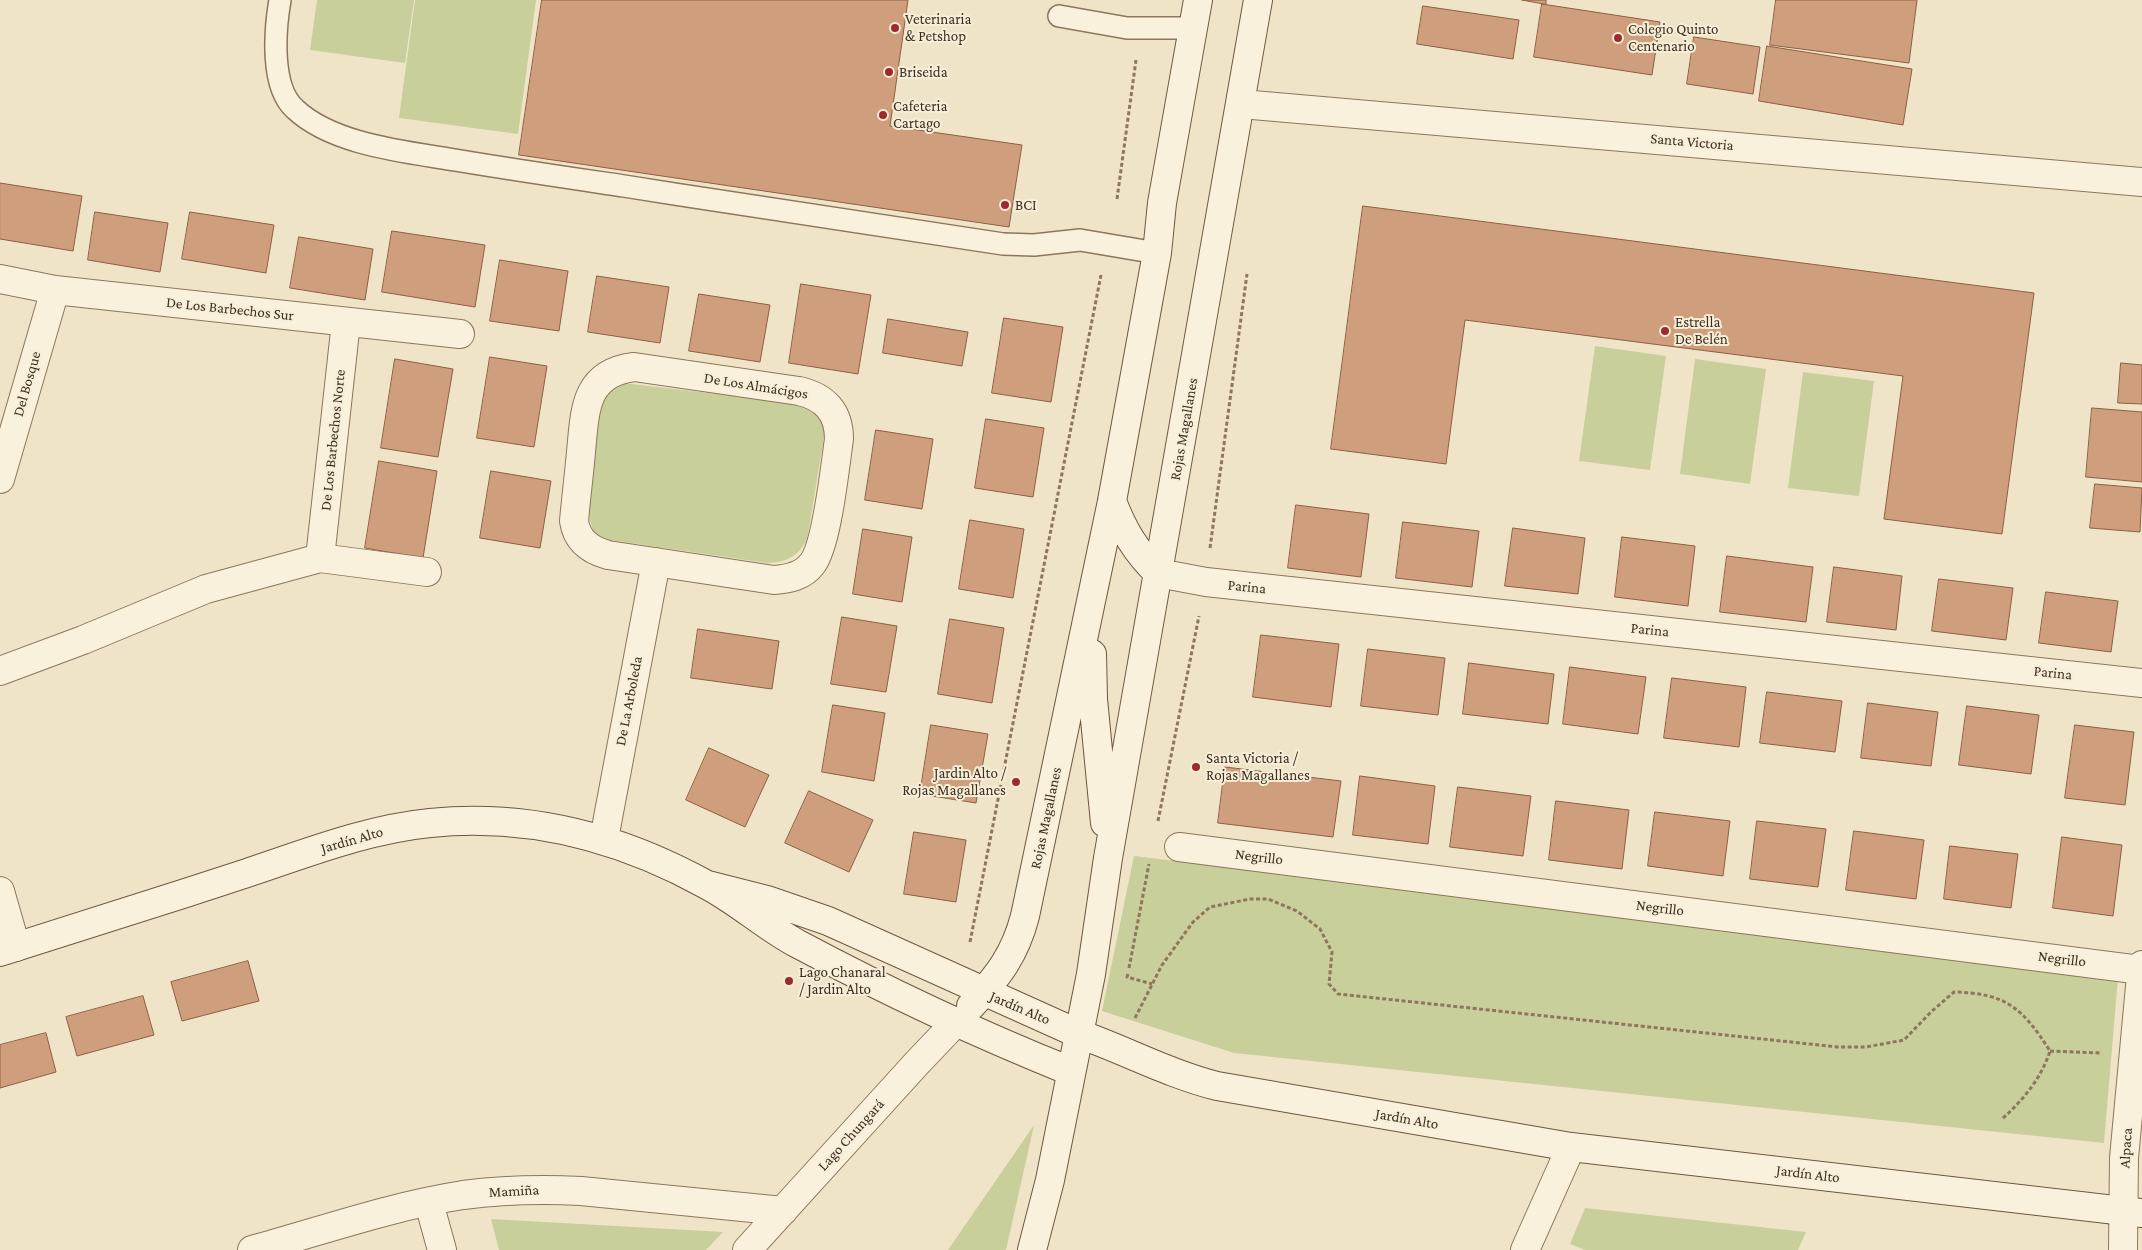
<!DOCTYPE html>
<meta charset="utf-8">
<style>
body{margin:0}
canvas{display:block;background:#f0e4c8}
</style>
<canvas width="2142" height="1250"></canvas>
<script>
const ctx = document.querySelector('canvas').getContext('2d');
ctx.lineJoin = 'round';
function fill(path, color) { ctx.fillStyle = color; ctx.fill(path, 'evenodd'); }
function strokePath(path, color, width, dash) { ctx.strokeStyle = color; ctx.lineWidth = width; ctx.lineCap = dash ? 'butt' : 'round'; ctx.setLineDash(dash || []); ctx.stroke(path); }
function write(font, color, halo, rows, align = 'center') {
  ctx.font = font + ' "Crimson Pro",serif'; ctx.lineWidth = 4; ctx.setLineDash([]); ctx.textBaseline = 'middle'; ctx.strokeStyle = halo; ctx.fillStyle = color; for (const [text, x, y, turn = 0] of rows) {
    ctx.save(); ctx.translate(x, y); ctx.rotate((+turn || 0) * Math.PI / 180); ctx.textAlign = isNaN(turn) ? turn : align; if (halo) ctx.strokeText(text, 0, 0); ctx.fillText(text, 0, 0); ctx.restore();
  }
}
const green = new Path2D(`
 M317,0H414L405,63L310,50Z
 M415,0H536L518,134L399,118Z
 M1595,346L1666,356L1650,470L1579,461Z
 M1695,359L1766,369L1750,484L1680,474Z
 M1803,372L1874,381L1859,496L1788,488Z
 M623,383L803,404L821,416L825,431L807,540C797,557 787,562 767,563L610,540L598,535L593,530L586,508L601,404L605,395Z
 M1134,856L2118,978L2104,1143L1234,1053L1102,1011Z
 M1034,1125L1006,1250H948Z
 M1585,1208L1806,1232L1798,1250H1585L1570,1244Z
 M491,1219L723,1232L706,1250H499Z`);
const building = new Path2D(`
 M542,0H908L890,126L1022,145L1009,227L519,155Z
 M1522,0H1546V4Z
 M1776,0H1917L1909,63L1770,45Z
 M1542,4L1660,22L1652,75L1534,57Z
 M1423,6L1519,20L1513,59L1417,44Z
 M1694,37L1760,47L1753,94L1687,84Z
 M1767,46L1912,69L1903,125L1759,101Z
 M0,183L82,196L73,251L0,239Z
 M1363,206L2034,293L2002,534L1884,519L1903,376L1465,320L1446,464L1331,449Z
 M95,212L168,223L160,272L88,260Z
 M190,212L274,225L266,273L182,259Z
 M392,231L485,245L475,307L382,292Z
 M299,237L373,249L365,300L290,288Z
 M500,260L568,271L559,331L490,321Z
 M597,276L669,287L660,343L588,332Z
 M801,284L871,295L858,374L789,363Z
 M699,294L770,305L760,362L689,351Z
 M1004,318L1063,327L1051,402L992,393Z
 M888,319L968,332L962,366L883,353Z
 M490,357L547,366L534,447L477,438Z
 M395,359L453,369L438,457L381,448Z
 M2121,363L2142,365V404L2118,403Z
 M2092,408L2142,412V482L2086,477Z
 M986,419L1044,428L1033,497L975,488Z
 M876,430L933,439L922,509L865,500Z
 M379,461L437,471L423,558L365,548Z
 M491,471L551,481L540,548L480,538Z
 M2095,484L2142,488L2140,532L2090,528Z
 M1296,505L1369,514L1361,577L1288,568Z
 M970,520L1024,529L1013,598L959,589Z
 M1403,522L1479,531L1472,587L1396,578Z
 M1513,528L1585,538L1578,594L1505,586Z
 M863,529L912,537L902,602L853,594Z
 M1622,537L1695,546L1688,606L1615,597Z
 M1727,556L1813,567L1806,622L1720,612Z
 M1834,567L1902,576L1896,630L1827,622Z
 M1939,579L2013,588L2006,640L1932,631Z
 M2046,592L2118,601L2111,652L2039,643Z
 M842,617L897,626L886,692L831,684Z
 M950,619L1004,628L992,703L938,694Z
 M698,629L779,641L772,689L691,678Z
 M1261,635L1339,644L1331,707L1253,697Z
 M1368,649L1445,658L1438,715L1361,706Z
 M1469,663L1554,674L1548,724L1463,714Z
 M1570,667L1646,677L1638,734L1563,724Z
 M1672,678L1746,687L1739,747L1664,738Z
 M1767,692L1842,701L1835,752L1760,743Z
 M1868,703L1938,712L1931,766L1861,758Z
 M833,705L885,713L874,781L822,772Z
 M1967,706L2039,715L2031,774L1959,765Z
 M931,725L988,734L976,803L920,794Z
 M2075,725L2134,732L2125,805L2065,798Z
 M709,748L769,775L745,827L686,800Z
 M1225,767L1341,781L1333,837L1218,823Z
 M1360,776L1435,786L1428,844L1353,835Z
 M1458,787L1531,796L1523,856L1450,847Z
 M809,791L873,820L849,872L785,843Z
 M1556,801L1629,810L1622,869L1549,860Z
 M1655,812L1730,821L1723,876L1648,866Z
 M1757,821L1826,829L1818,887L1750,879Z
 M1854,831L1924,840L1916,899L1846,890Z
 M914,832L966,840L956,902L904,894Z
 M2062,837L2122,845L2113,916L2053,908Z
 M1950,846L2018,854L2011,908L1944,899Z
 M248,961L259,1001L182,1021L171,982Z
 M143,996L154,1035L77,1056L66,1017Z
 M46,1033L56,1072L0,1088V1045Z`);
const path = new Path2D(`
 M1117,199L1136,60
 M1210,548L1247,274
 M1158,821L1199,616
 M970,942L1101,275
 M1129,968L1149,864
 M1128,974L1127,977L1152,984
 M1135,1018L1162,965L1193,922L1210,907L1250,899H1268L1297,911L1320,929L1332,952L1329,984L1338,994L1838,1047H1866L1904,1040L1931,1012L1954,992C2007,993 2023,1009 2050,1051C2041,1079 2023,1100 2002,1119
 M2050,1051L2101,1053`);
const lane = new Path2D(`
 M280,0C275,29 270,87 295,109C334,146 410,152 461,161C515,170 570,178 624,186C750,206 876,225 1003,244L1034,245L1080,240L1157,253
 M1059,16L1127,28H1193`);
const street = new Path2D(`
 M1241,104L2142,182
 M0,279L55,290L460,334
 M634,367L799,391C825,397 839,412 839,439C835,466 827,546 812,564C803,576 789,579 774,580L608,555C590,550 577,541 574,521C576,498 579,475 581,452C585,411 584,373 634,367Z
 M0,479L55,290
 M320,558L346,322
 M1158,573L1206,582L2142,683
 M0,671L83,640L206,589L320,558L427,572
 M604,839L656,562
 M1179,847L2142,970
 M0,891L16,947
 M429,1203L442,1250
 M252,1250C321,1231 392,1206 463,1195C502,1190 541,1189 581,1191L783,1211
 M747,1250L917,1063L957,1021
 M1525,1250L1571,1147
 M2123,1250L2124,1158L2142,965`);
const secondary = new Path2D(`
 M1112,501C1123,530 1136,552 1158,573
 M1092,654L1093,699L1105,823
 M708,885L767,900L828,921L1079,1034C1125,1050 1169,1074 1217,1086L1571,1147L2142,1213
 M0,952C83,926 165,900 247,873C307,853 368,829 430,823C528,813 622,838 707,885C739,902 766,927 798,944C886,991 978,1034 1070,1071
 M971,1006C998,976 1015,955 1025,916L1112,501L1157,253L1162,203L1198,0
 M1032,1250L1050,1180L1091,974L1108,858L1258,0`);
const markers = [
 [895,28,5,"#9e2a2b"],
 [1618,38,5,"#9e2a2b"],
 [889,72,5,"#9e2a2b"],
 [883,115,5,"#9e2a2b"],
 [1005,205,5,"#9e2a2b"],
 [1665,331,5,"#9e2a2b"],
 [1196,767,5,"#9e2a2b"],
 [1016,782,5,"#9e2a2b"],
 [789,981,5,"#9e2a2b"]
];
const poiNames = [
 ["Veterinaria",905,19],
 ["& Petshop",905,36],
 ["Colegio Quinto",1628,29],
 ["Centenario",1628,46],
 ["Briseida",899,72],
 ["Cafeteria",893,106],
 ["Cartago",893,123],
 ["BCI",1015,205],
 ["Estrella",1675,322],
 ["De Belén",1675,339],
 ["Santa Victoria /",1206,758],
 ["Rojas Magallanes",1206,775],
 ["Jardin Alto /",1006,773,"right"],
 ["Rojas Magallanes",1006,790,"right"],
 ["Lago Chanaral",799,972],
 ["/ Jardin Alto",799,989]
];
const streetNames = [
 ["Santa Victoria",1692,142,5],
 ["De Los Barbechos Sur",230,309,6],
 ["Del Bosque",27,384,-74],
 ["De Los Almácigos",756,386,9],
 ["Rojas Magallanes",1184,429,-80],
 ["De Los Barbechos Norte",333,440,-84],
 ["Parina",1247,587,6],
 ["Parina",1650,630,6],
 ["Parina",2053,673,6],
 ["De La Arboleda",629,701,-79],
 ["Rojas Magallanes",1046,818,-78],
 ["Jardín Alto",352,840,-16],
 ["Negrillo",1259,857,7],
 ["Negrillo",1660,908,7],
 ["Negrillo",2062,959,7],
 ["Jardín Alto",1020,1008,23],
 ["Jardín Alto",1407,1119,10],
 ["Lago Chungará",851,1135,-48],
 ["Alpaca",2126,1148,-86],
 ["Jardín Alto",1808,1174,7],
 ["Mamiña",514,1191,-3]
];
fill(green, '#c9cf9b');
fill(building, '#cf9f7d');
strokePath(building, '#8d5f41', 1);
strokePath(lane, '#8d765c', 24);
strokePath(street, '#8d765c', 30);
strokePath(secondary, '#6f573f', 30);
strokePath(path, '#8d765c', 3, [4, 2.5]);
strokePath(lane, '#faf1dc', 21);
strokePath(street, '#faf1dc', 28);
strokePath(secondary, '#faf1dc', 28);
for (const [x, y, r, color] of markers) { const dot = new Path2D(); dot.arc(x, y, r, 0, 2 * Math.PI); ctx.fillStyle = color; ctx.fill(dot); strokePath(dot, '#f7eed8', 2); }
write('15px', '#3d2e20', '#f7eed8', poiNames, 'left');
write('15px', '#3d2e20', '#f7eed8', streetNames);
</script>
